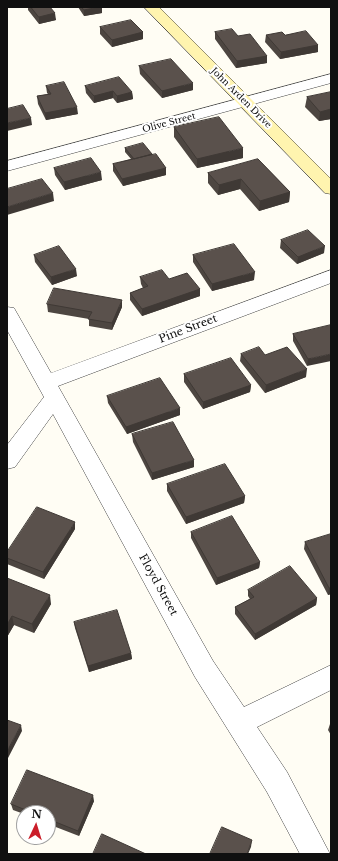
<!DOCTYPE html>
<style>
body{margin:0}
#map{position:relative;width:338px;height:861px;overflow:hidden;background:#fffdf4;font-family:"Libre Baskerville",serif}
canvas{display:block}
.frame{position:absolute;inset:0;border:8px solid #101010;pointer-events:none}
.north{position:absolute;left:16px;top:805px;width:40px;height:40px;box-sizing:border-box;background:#fff;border:1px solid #9f9f9f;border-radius:50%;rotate:4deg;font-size:11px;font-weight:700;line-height:16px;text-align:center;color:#101010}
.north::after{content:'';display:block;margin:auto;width:14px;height:18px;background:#cb1e2a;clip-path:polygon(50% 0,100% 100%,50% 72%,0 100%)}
</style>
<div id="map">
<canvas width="338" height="861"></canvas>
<div class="frame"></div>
<div class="north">N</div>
</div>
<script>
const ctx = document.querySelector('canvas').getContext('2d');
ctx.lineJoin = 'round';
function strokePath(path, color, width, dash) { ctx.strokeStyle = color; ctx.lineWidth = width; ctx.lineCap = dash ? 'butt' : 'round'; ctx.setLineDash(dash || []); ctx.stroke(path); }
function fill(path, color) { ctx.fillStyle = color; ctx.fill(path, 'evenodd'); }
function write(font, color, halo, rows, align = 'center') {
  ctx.font = font + ' "Libre Baskerville",serif'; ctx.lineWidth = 4; ctx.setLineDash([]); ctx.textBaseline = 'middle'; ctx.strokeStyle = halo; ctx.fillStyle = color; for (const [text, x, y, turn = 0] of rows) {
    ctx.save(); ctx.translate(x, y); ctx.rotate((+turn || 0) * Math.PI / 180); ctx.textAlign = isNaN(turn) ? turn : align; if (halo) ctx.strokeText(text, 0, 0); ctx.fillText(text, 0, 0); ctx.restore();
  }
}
const street = new Path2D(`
 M331,74V83L7,171V161Z
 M331,270V283L58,386L213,661L244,707L331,665V690L257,727L287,772L330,854H300L267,792L195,677L53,414L15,467L7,469V445L44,397L7,330V307L14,308L51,373Z`);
const secondary = new Path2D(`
 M144,7H159L331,179V194L325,193Z`);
const wall = new Path2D(`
 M28,7H50L56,20L39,24L28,10Z
 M78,7H102V13L84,16Z
 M100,27L143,32V39L112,47L100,34Z
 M215,32L238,36L267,56V63L236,68L215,39Z
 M266,35H285L318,45V52L280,59L265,42Z
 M139,66L193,90L162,98L140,74Z
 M46,86L78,114L46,120L38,104L37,96L48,94L47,93Z
 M85,86L132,92L133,99L117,103L113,98L94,103L86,93Z
 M331,92V119L319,121L305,107L307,97Z
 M174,127L243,158L197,168L174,137Z
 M125,148L152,154L166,168V175L123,186L113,171V164L131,159L125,152Z
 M258,159L290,192L289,202L259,211L240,189L218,195L208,183V173Z
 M54,168L102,180L65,190L55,175Z
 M281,240L324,253L297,264L280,248Z
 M34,255L77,276L52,285L35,262Z
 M193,255L254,280L212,291L193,262Z
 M140,277L169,279L200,289V296L142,316L130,300V293L143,288L141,284Z
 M47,304L122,307L112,330L89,326V319L48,312Z
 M331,325L307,366L293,341V334Z
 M241,354L265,355L306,377L265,393L240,361Z
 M184,374L251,385L250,392L203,409L184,382Z
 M107,396L180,415L127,434L108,403Z
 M132,434L194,467L152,480L133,442Z
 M167,484L245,496L244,503L186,524L167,491Z
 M75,529L44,579L7,564V552Z
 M191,532L260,562L259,568L216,585L191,538Z
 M331,534V594L328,595L304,549L305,542Z
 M7,578L51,604L34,633L14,625L7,637Z
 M248,590L317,598L316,605L255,640L235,614V607L250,599L248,596Z
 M74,622L131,653L132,659L89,672L75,628Z
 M330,724H331V735L328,730Z
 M94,801L79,836L48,824V813H24V814L13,810L11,804Z`);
const shadedWall = new Path2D(`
 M99,7H102V13L84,16V10Z
 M55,13L56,20L39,24V17Z
 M143,32V39L112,47V40Z
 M318,45V52L280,59L281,52Z
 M267,56V63L236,68L237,61Z
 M193,83V90L162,98V91Z
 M113,91V98L94,103V96Z
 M132,92L133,99L117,103V96Z
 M77,107L78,114L46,120L45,113Z
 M331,109V119L319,121L320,112Z
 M31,118L32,125L7,131V123Z
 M243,148V158L197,168V159Z
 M166,168V175L123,186L122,179Z
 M101,172L102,180L65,190L64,182Z
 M241,179L240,189L218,195L219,185Z
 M290,192L289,202L259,211L260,201Z
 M53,193L54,201L7,215V207Z
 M325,246L324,253L297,264L298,257Z
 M76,269L77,276L52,285L51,277Z
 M255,272L254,280L212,291V284Z
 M200,289V296L142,316V309Z
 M122,300V307L112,330V323Z
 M331,354V361L307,366L308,359Z
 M307,369L306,377L265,393L266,385Z
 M251,385L250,392L203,409V402Z
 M180,408V415L127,434L126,427Z
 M194,460V467L152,480V473Z
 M245,496L244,503L186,524V517Z
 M75,522V529L44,579L43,572Z
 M260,562L259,568L216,585L217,578Z
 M329,588H331V594L328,595Z
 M50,595L51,604L34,633L32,624Z
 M317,598L316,605L255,640V634Z
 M12,616L14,625L7,637V625Z
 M131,653L132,659L89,672L88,666Z
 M21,725L22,731L7,760V751Z
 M93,795L94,801L79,836L78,831Z
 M252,840L251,847L248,854H247Z`);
const building = new Path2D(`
 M31,7H50L55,13L39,17Z
 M82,7H99L84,10Z
 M131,20L143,32L112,40L100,27Z
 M232,29L238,36L250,34L267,56L237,61L215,32Z
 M306,31L318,45L281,52L266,35L282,32L285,35Z
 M171,59L193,83L162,91L139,66Z
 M119,77L132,92L117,96L113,91L94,96L85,86Z
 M64,82L77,107L45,113L37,96L51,94L46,86Z
 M331,92V109L320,112L307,97Z
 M23,105L31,118L7,123V109Z
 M219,117L243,148L197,159L174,127Z
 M143,143L152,154L134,159L125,148Z
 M156,154L166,168L122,179L113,164Z
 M91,158L101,172L64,182L54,168Z
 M258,159L290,192L260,201L241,179L219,185L208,173Z
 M42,179L53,193L7,207V189Z
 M308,230L325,246L298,257L281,240Z
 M234,244L255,272L212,284L193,255Z
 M59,246L76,269L51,277L34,255Z
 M162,270L169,279L187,273L200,289L142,309L130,293L148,286L140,277Z
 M54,288L122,300L112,323L88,319L92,312L47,304Z
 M331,325V354L308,359L293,334Z
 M259,347L265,355L287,347L307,369L266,385L241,354Z
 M231,358L251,385L203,402L184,374Z
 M160,378L180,408L126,427L107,396Z
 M173,422L194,460L152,473L132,434Z
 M225,464L245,496L186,517L167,484Z
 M37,507L75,522L43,572L7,558V552Z
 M232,516L260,562L217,578L191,532Z
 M331,534V588H329L305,542Z
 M290,566L317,598L255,634L235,607L254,597L248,590Z
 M7,578L50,595L32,624L12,616L7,625Z
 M117,610L131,653L88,666L74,622Z
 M7,720L21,725L7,751Z
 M27,770L93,795L78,831L48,819V813H33L11,804Z
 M222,827L252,840L247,854H210Z
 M102,834L146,854H93Z`);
const farStreetnames = [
 ["John Arden Drive",241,98,45],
 ["Olive Street",169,123,-15]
];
const streetNames = [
 ["Pine Street",188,329,-21],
 ["Floyd Street",158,585,61]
];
strokePath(street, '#434343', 1);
strokePath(secondary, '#323232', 1);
fill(street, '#fff');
fill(secondary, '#fff4af');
fill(wall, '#4d4641');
fill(shadedWall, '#3f3935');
fill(building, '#5a514c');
strokePath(building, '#3f3935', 1);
write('9px', '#101010', '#fff', farStreetnames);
write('11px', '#101010', '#fff', streetNames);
</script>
